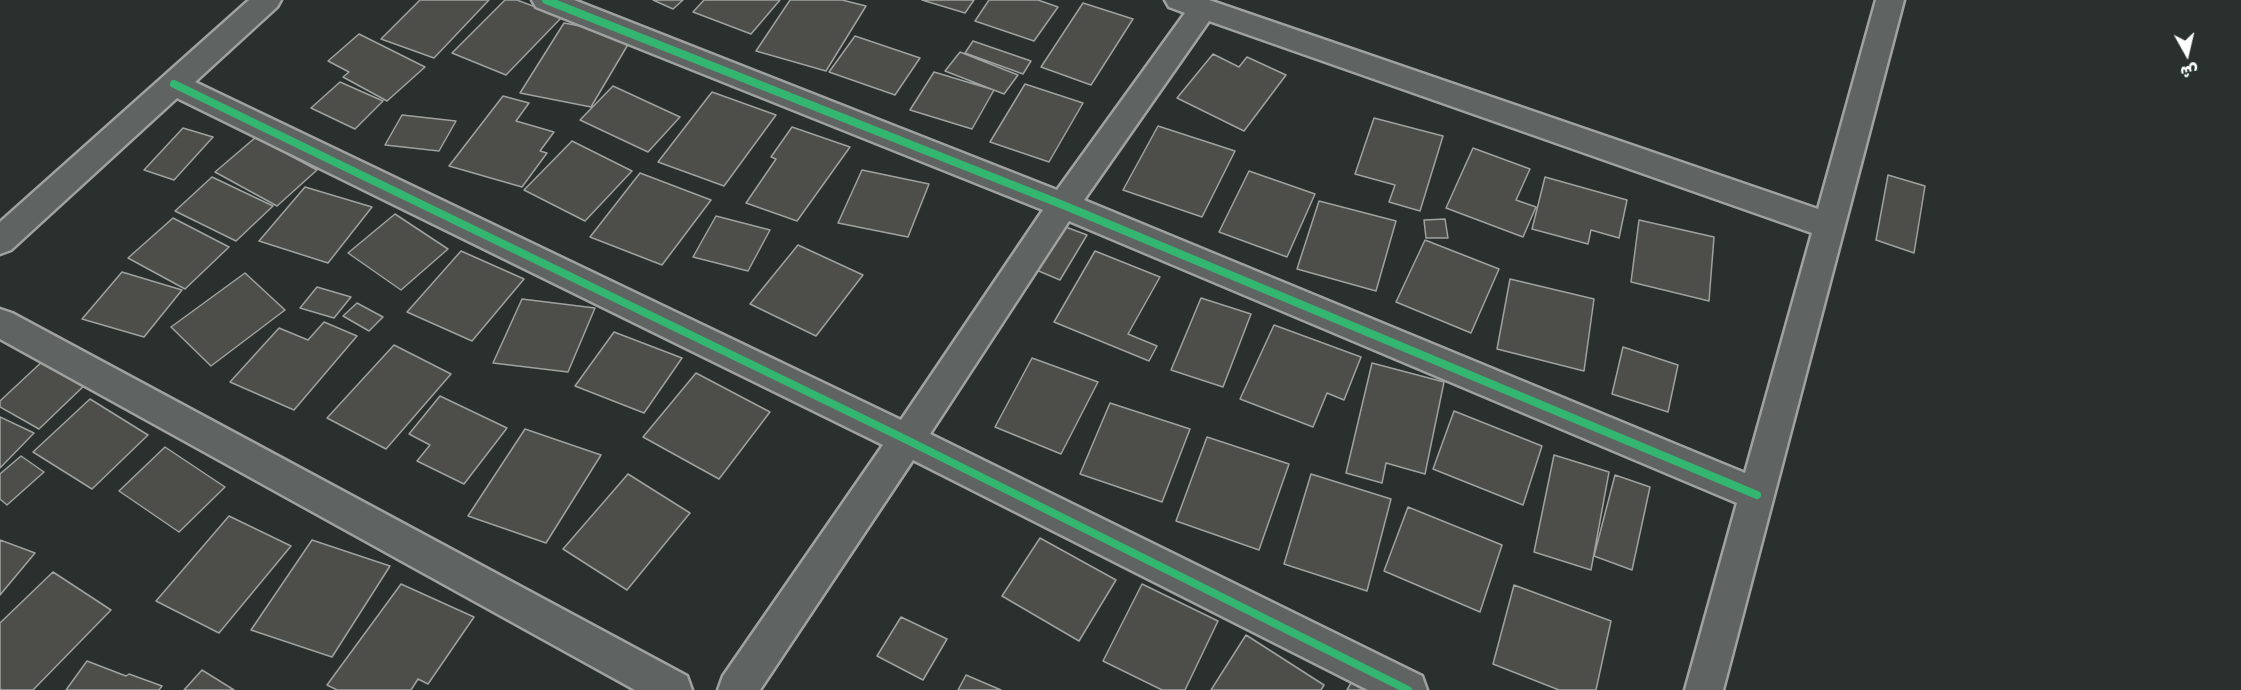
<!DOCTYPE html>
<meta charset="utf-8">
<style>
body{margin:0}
#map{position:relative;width:2241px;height:690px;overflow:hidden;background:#29302d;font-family:"Patrick Hand","Playpen Sans Arabic",sans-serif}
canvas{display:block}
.north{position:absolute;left:2157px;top:24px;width:60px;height:60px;-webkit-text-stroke:4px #26332d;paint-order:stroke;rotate:172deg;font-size:16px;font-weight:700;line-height:24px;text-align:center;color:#fff}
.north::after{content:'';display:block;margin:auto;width:21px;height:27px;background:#fff;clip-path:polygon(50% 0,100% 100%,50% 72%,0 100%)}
</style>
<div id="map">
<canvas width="2241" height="690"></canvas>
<div class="north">ش</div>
</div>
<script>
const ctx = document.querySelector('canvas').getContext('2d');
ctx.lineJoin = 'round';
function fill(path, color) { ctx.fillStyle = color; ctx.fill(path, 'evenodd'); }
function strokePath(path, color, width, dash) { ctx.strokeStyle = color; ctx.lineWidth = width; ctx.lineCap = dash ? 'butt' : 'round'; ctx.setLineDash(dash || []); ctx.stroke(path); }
const building = new Path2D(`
 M420,0H489L434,58L381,39Z
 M505,0H517L562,17L506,75L452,53Z
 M653,0H683L673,9Z
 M704,0H780L751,34L693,12Z
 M790,0H842L866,6L826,71L756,51Z
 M922,0H974L965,13Z
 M989,0H1038L1058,7L1034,41L975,21Z
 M1083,3L1133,19L1091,85L1041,67Z
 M564,23L633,36L591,107L520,93Z
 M359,34L425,67L387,101L343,77L349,72L328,61Z
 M855,36L920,58L895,95L829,72Z
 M973,41L1031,61L1023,74L965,53Z
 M960,52L1018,75L1004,94L945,71Z
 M1213,54L1239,67L1247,57L1286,75L1244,131L1177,98Z
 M934,72L994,90L972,129L910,110Z
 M340,82L383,101L355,129L311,108Z
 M1025,84L1083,103L1049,162L990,142Z
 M613,86L680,117L648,152L580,120Z
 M712,92L776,115L724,186L658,162Z
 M503,96L529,103L516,121L554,132L540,151L547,153L522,187L449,166Z
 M402,115L456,121L439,151L385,145Z
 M1374,118L1443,136L1420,211L1389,202L1395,185L1355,174Z
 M1158,126L1235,151L1202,217L1123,190Z
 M792,127L850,147L797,221L746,203L776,159L771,157Z
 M183,128L213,137L174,180L144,170Z
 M256,137L317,170L277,206L215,172Z
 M572,141L632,171L585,221L524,190Z
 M1473,148L1530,169L1516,200L1536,207L1523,237L1446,208Z
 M862,170L929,184L908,237L838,223Z
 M1249,171L1315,194L1287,257L1219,232Z
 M640,173L711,200L662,265L590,237Z
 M1888,175L1925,186L1914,253L1876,240Z
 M212,177L273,206L236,241L175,211Z
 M1545,177L1627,200L1619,238L1591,230L1588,244L1532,229Z
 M305,187L372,207L328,263L259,241Z
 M1319,201L1396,221L1376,291L1297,269Z
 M395,214L448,249L401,290L348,253Z
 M716,216L770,230L748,271L693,257Z
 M173,218L229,247L185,289L128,258Z
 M1042,218L1087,235L1060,280L1015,261Z
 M1445,219L1448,238H1426L1424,220Z
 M1639,220L1714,237L1709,301L1631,282Z
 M1425,240L1499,269L1471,333L1396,302Z
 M798,245L863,275L816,336L750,304Z
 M461,251L524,279L472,341L407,312Z
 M1095,251L1160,277L1128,334L1157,346L1149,361L1054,322Z
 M122,272L182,290L144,337L82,319Z
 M245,273L285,310L211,366L171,327Z
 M1510,279L1594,299L1584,371L1497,349Z
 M317,287L351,297L334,318L300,308Z
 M1201,298L1251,314L1223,387L1171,370Z
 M522,299L595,308L568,372L493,363Z
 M357,303L383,317L369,331L343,316Z
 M324,322L357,336L294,410L230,382L279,328L308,340Z
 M1274,325L1361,357L1344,400L1327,393L1313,427L1240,399Z
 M614,332L682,358L644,413L575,386Z
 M394,345L451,374L386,449L327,418Z
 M1623,347L1678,365L1668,412L1612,394Z
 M46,358L89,381L39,429L0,407V401Z
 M1032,358L1098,382L1061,454L995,427Z
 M1372,363L1444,382L1425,474L1386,463L1382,483L1346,473Z
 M696,373L770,412L719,479L643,437Z
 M440,396L507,428L464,484L417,461L430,445L409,434Z
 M90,399L148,435L92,489L33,452Z
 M1110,403L1190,429L1162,502L1080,474Z
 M1454,411L1542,446L1523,505L1433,469Z
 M0,417L34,433L0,468Z
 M525,429L601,455L546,543L468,516Z
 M1207,437L1289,464L1259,550L1176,521Z
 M165,447L225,487L179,532L119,491Z
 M1554,455L1609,472L1591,570L1534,552Z
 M21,456L44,472L7,505L0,499V474Z
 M628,474L690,513L627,590L563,549Z
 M1311,474L1391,499L1367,591L1284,564Z
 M1615,475L1650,487L1632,570L1594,556Z
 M1408,507L1502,545L1480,612L1384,571Z
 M229,516L291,546L219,633L156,601Z
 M1040,538L1116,580L1079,641L1002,596Z
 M0,540L35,553L0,595Z
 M312,540L390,566L332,657L251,630Z
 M53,572L111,610L33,690H2L0,689V623Z
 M401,584L474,617L428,684L418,679L411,690H337L327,685Z
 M1142,584L1218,621L1185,690H1162L1103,661Z
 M1514,585L1611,621L1596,690H1559L1493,664Z
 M901,617L947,639L923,680L877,656Z
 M1246,635L1324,685L1321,690H1211Z
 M87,661L126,676L129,674L162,686L159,690H66Z
 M202,670L234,690H184Z
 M1358,671L1387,690H1347Z
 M966,675L1001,690H958Z`);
const minor = new Path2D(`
 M249,0H281L277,7L195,82L901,420L1043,210L536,7L532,0H574L1057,190L1185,13L1169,7L1165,0H1209L1818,209L1876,0H1904L1723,690H1685L1737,503L1069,221L930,434L1422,676L1427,690H1368L913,460L760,690H718L723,676L883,445L177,98L11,250L0,254V222ZM1209,21L1812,233L1745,473L1084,200Z
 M0,309L12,313L687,676L692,690H635L0,339Z`);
const cycleway = new Path2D(`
 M546,0L1063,205L1757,495
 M174,84L907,440L1408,690`);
fill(building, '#4d4e4a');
strokePath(building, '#9fa2a0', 1.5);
strokePath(minor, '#9fa2a0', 5);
fill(minor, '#5f6362');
strokePath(cycleway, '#33b770', 8);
</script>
